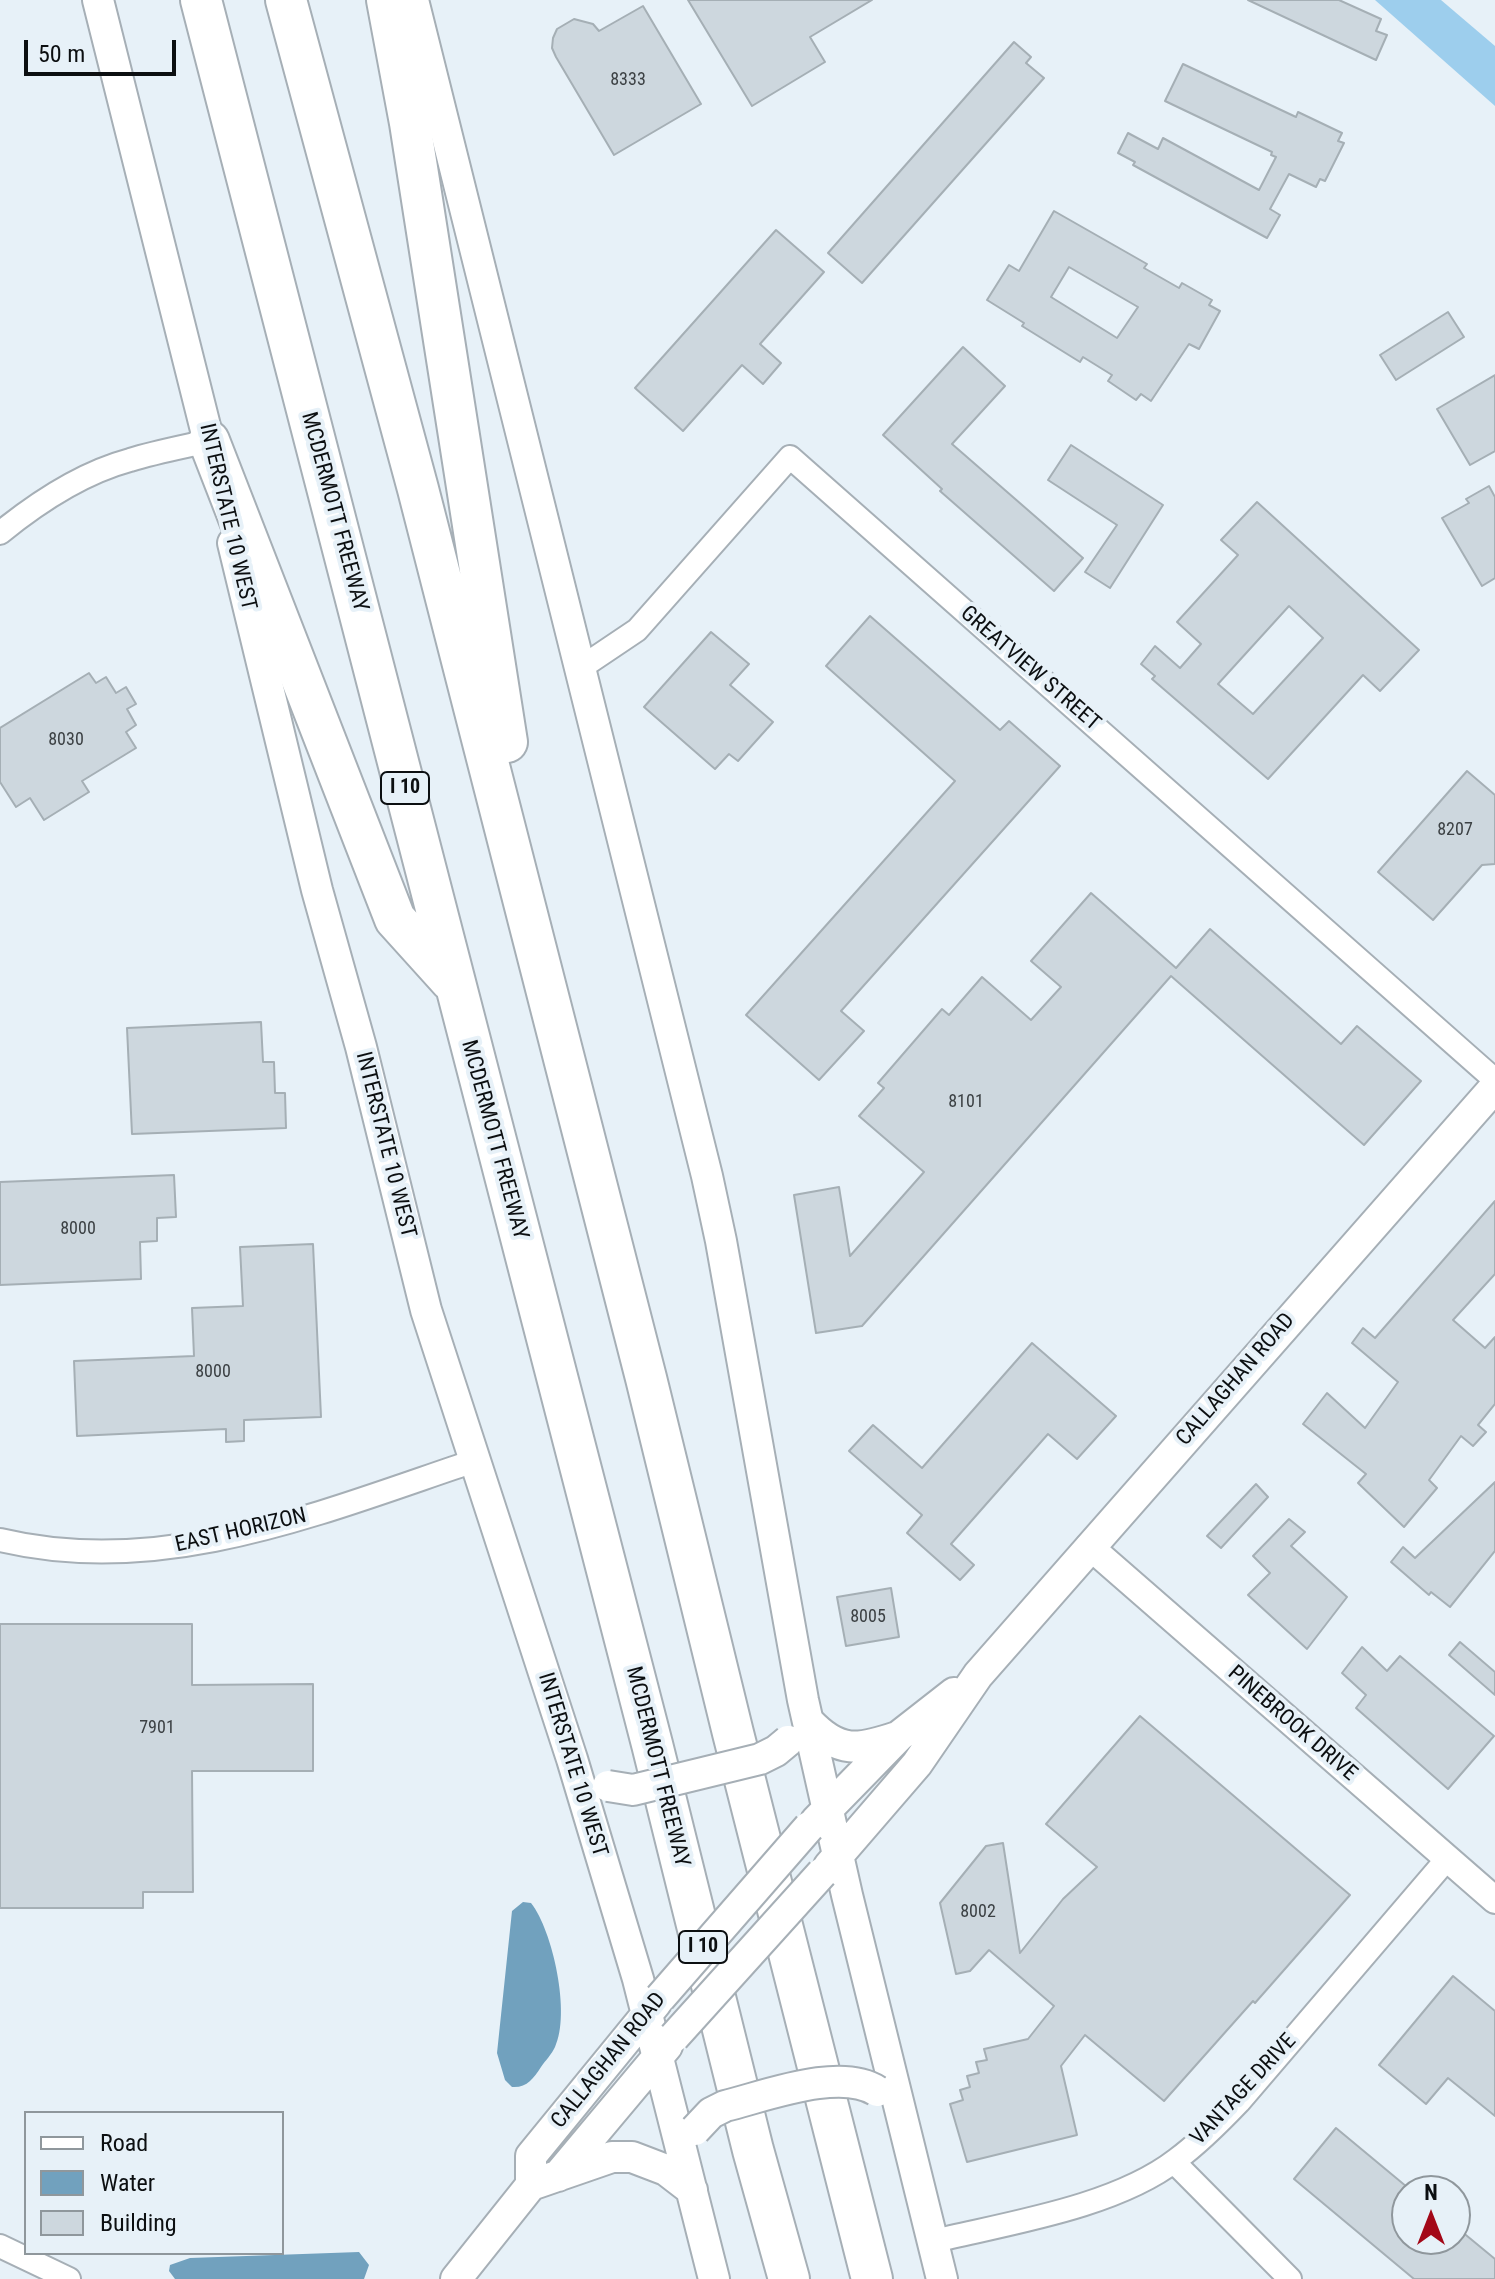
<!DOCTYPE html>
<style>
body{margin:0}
#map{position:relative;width:1495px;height:2279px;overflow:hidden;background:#e7f1f8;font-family:"Roboto Condensed",sans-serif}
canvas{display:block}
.legend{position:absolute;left:24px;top:2111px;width:260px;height:144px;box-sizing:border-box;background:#e7f1f8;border:2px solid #8f979c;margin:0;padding:10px 14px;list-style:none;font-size:24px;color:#0c0f11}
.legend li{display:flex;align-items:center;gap:16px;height:40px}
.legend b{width:40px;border:2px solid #8f979c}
.north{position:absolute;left:1391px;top:2175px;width:80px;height:80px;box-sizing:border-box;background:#e7f1f8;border:2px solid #8f979c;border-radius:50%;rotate:0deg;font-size:22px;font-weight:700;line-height:32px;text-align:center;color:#0c0f11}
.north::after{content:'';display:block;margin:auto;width:28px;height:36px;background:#a30818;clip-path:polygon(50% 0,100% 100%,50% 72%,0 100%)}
.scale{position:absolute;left:24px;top:40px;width:152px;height:36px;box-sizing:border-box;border:4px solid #0c0f11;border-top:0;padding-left:10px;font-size:24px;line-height:28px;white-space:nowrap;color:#0c0f11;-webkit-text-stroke:6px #e7f1f8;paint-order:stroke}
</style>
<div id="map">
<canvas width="1495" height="2279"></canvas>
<ul class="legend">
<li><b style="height:10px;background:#fff"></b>Road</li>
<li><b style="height:22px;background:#71a1be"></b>Water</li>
<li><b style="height:22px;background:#cdd7de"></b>Building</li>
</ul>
<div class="north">N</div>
<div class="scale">50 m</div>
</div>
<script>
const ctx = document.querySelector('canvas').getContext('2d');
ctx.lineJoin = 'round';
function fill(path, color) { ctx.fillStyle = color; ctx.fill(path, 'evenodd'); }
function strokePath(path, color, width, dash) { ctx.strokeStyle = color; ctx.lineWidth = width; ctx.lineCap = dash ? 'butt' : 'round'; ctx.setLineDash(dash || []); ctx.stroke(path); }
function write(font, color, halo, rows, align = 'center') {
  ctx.font = font + ' "Roboto Condensed",sans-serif'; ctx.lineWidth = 8; ctx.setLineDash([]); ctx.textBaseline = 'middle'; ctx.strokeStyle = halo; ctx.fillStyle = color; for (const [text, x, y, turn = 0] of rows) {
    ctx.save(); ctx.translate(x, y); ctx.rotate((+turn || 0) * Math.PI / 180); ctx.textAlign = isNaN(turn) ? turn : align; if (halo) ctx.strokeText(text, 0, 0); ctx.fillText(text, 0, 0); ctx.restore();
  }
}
const green = new Path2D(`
 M1375,0H1441L1495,46V106Z`);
const water = new Path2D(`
 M523,1902L531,1903C553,1931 571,2014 555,2047C552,2054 545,2061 541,2067C533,2079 527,2088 512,2087L505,2080L497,2053L512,1911Z
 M359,2252L369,2265L364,2279H175L169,2271L170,2265L190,2258Z`);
const building = new Path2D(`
 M688,0H872L810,37L825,62L752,106Z
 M1248,0H1339L1381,19L1376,31L1387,35L1376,60Z
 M643,6L701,104L614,155L556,57L552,48L553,38L557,29L574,19L593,24L599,31Z
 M1014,42L1031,57L1026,63L1044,78L862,283L828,253Z
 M1183,64L1296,117L1298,112L1342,133L1338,141L1344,143L1325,181L1320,179L1316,187L1289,174L1270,209L1280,215L1267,238L1133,165L1135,162L1118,153L1128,133L1158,149L1163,138L1259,190L1276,157L1271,155L1272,152L1165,101Z
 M1054,211L1147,264L1144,268L1179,288L1182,283L1212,300L1209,305L1220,311L1199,349L1189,344L1151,401L1141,394L1136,400L1108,381L1112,375L1083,357L1080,362L1022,326L1024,323L987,300L1009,265L1019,271ZM1069,267L1138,307L1117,338L1051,297Z
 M776,230L824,272L760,344L781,363L763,384L742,365L683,431L635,388Z
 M1448,312L1464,337L1396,380L1380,355Z
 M963,347L1005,386L952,444L1083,558L1054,591L940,491L942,489L883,435Z
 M1495,375V451L1470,465L1437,409Z
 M1071,445L1163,505L1110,588L1085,572L1117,525L1048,480Z
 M1489,486L1495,497V578L1482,586L1442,518L1469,503L1466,499Z
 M1257,502L1419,650L1380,691L1363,675L1268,779L1152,679L1155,676L1141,664L1155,646L1180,668L1201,644L1177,622L1238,555L1221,540ZM1289,606L1323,638L1253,714L1218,684Z
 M870,616L1000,730L1009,721L1060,766L841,1011L864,1031L819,1080L746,1015L955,781L826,666Z
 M711,632L749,664L730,685L773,722L738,761L729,754L715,769L644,707Z
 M89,673L96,683L106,677L116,693L126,687L136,704L127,709L136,725L126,732L136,748L82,781L89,792L44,820L30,798L16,807L0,782V728Z
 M1467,771L1495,795V864L1482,865L1433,920L1378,872Z
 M1091,893L1176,968L1210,929L1341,1044L1357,1026L1421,1081L1364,1145L1171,976L862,1326L816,1333L794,1195L839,1187L850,1256L924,1172L859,1116L884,1088L878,1083L942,1009L949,1015L982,977L1031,1020L1061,987L1031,961Z
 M261,1022L263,1062H274L275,1093H285L286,1128L132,1134L127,1028Z
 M174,1175L176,1217L157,1218V1241L140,1242L141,1279L0,1285V1182Z
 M1495,1201V1274L1453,1320L1485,1348L1495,1337V1404L1478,1425L1486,1432L1473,1446L1461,1436L1429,1480L1437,1488L1404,1527L1358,1483L1366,1474L1303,1424L1327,1393L1365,1428L1398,1382L1352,1343L1363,1328L1375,1338Z
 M313,1244L321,1417L244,1420V1441L226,1442V1429L77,1436L74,1361L194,1356L192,1308L243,1306L240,1247Z
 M1032,1343L1116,1416L1077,1459L1048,1434L951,1544L974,1565L960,1580L907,1533L922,1515L849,1451L873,1425L922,1468Z
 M1495,1482V1551L1450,1607L1431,1592L1429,1595L1391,1562L1403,1547L1415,1558Z
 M1256,1484L1268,1497L1221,1548L1207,1536Z
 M1289,1519L1305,1532L1291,1546L1347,1597L1307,1649L1248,1595L1270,1573L1253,1556Z
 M891,1588L899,1637L846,1646L837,1597Z
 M0,1624H192V1685L313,1684V1771H192L193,1892H143V1908H0Z
 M1460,1642L1495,1672V1695L1449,1655Z
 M1362,1647L1387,1671L1400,1656L1494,1736L1448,1789L1356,1708L1366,1695L1342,1673Z
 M1140,1716L1350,1895L1255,2003L1253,2001L1164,2101L1085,2035L1061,2066L1077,2135L967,2162L950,2104L963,2100L960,2090L970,2087L967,2076L979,2073L976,2062L987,2060L984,2049L1028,2039L1054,2006L989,1950L970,1971L956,1974L940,1903L986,1846L1003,1843L1020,1953L1063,1899L1097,1867L1046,1824Z
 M1453,1976L1495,2011V2116L1448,2078L1426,2104L1379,2065Z
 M1336,2128L1407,2187V2239H1455V2226L1495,2259V2279H1414L1294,2179Z`);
const minor = new Path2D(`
 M0,533C38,502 82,473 130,460C156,452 183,447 209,441
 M579,669L637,630L790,457L1495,1080
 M0,1540C163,1579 322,1512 474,1461
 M1174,2162L1290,2279
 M934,2241C1009,2223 1115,2207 1176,2160C1199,2143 1219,2123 1239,2102L1447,1859
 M0,2246L69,2279`);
const tertiary = new Path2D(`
 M1089,1546L1495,1900`);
const secondary = new Path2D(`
 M98,0L214,462
 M413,0L707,1176L721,1241L803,1700L847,1895L942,2279
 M233,543L317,890L361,1047L426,1310L572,1759L638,1979L714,2279
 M809,1722C839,1754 859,1750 897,1737
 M816,1821L899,1736L954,1693
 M829,1866L917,1764L978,1675L1495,1087
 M558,2176L667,2046
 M531,2185V2156L656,2003
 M456,2279L531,2185L612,2157H632L666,2170L692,2190`);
const motorway = new Path2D(`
 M201,0L652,1744L753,2150L789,2279
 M286,0L418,489L646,1378L733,1733L872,2279
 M387,0L410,123L507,742
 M209,441L395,919L451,981`);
const secondaryBridge = new Path2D(`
 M608,1786L633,1790L760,1759L776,1751L788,1741
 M660,1998L809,1827
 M674,2037L822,1873
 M695,2130L711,2113L725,2106C766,2096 840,2067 877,2091`);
const numberNames = [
 ["8333",628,80],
 ["8030",66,740],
 ["8207",1455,830],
 ["8101",966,1102],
 ["8000",78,1229],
 ["8000",213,1372],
 ["8005",868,1617],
 ["7901",157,1728],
 ["8002",978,1912]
];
const shields = [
 [405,788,48],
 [703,1947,48]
];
const shieldNames = [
 ["I 10",405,788],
 ["I 10",703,1947]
];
const streetNames = [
 ["MCDERMOTT FREEWAY",334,512,75],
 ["INTERSTATE 10 WEST",227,517,77],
 ["GREATVIEW STREET",1030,669,41],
 ["MCDERMOTT FREEWAY",494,1140,75],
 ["INTERSTATE 10 WEST",385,1145,76],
 ["CALLAGHAN ROAD",1236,1380,-49],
 ["EAST HORIZON",241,1531,-13],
 ["PINEBROOK DRIVE",1292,1724,41],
 ["INTERSTATE 10 WEST",572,1765,73],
 ["MCDERMOTT FREEWAY",657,1767,76],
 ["CALLAGHAN ROAD",609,2061,-51],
 ["VANTAGE DRIVE",1244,2090,-47]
];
fill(green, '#9dceed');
fill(water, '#71a1be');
fill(building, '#cdd7de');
strokePath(building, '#a5afb5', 2);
strokePath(minor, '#a6afb6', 26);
strokePath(tertiary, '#a6afb6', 30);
strokePath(secondary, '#a6afb6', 34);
strokePath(motorway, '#a6afb6', 44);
strokePath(minor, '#fff', 22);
strokePath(tertiary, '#fff', 26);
strokePath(secondary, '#fff', 30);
strokePath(motorway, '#fff', 40);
strokePath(secondaryBridge, '#a6afb6', 34, []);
strokePath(secondaryBridge, '#fff', 30);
write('18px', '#3c4144', null, numberNames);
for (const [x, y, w] of shields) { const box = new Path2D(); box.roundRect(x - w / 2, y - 16, w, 32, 6); ctx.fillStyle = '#e7f1f8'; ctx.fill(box); strokePath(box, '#0c0f11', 2); }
write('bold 20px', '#0c0f11', null, shieldNames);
write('22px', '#0c0f11', '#e7f1f8', streetNames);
</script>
